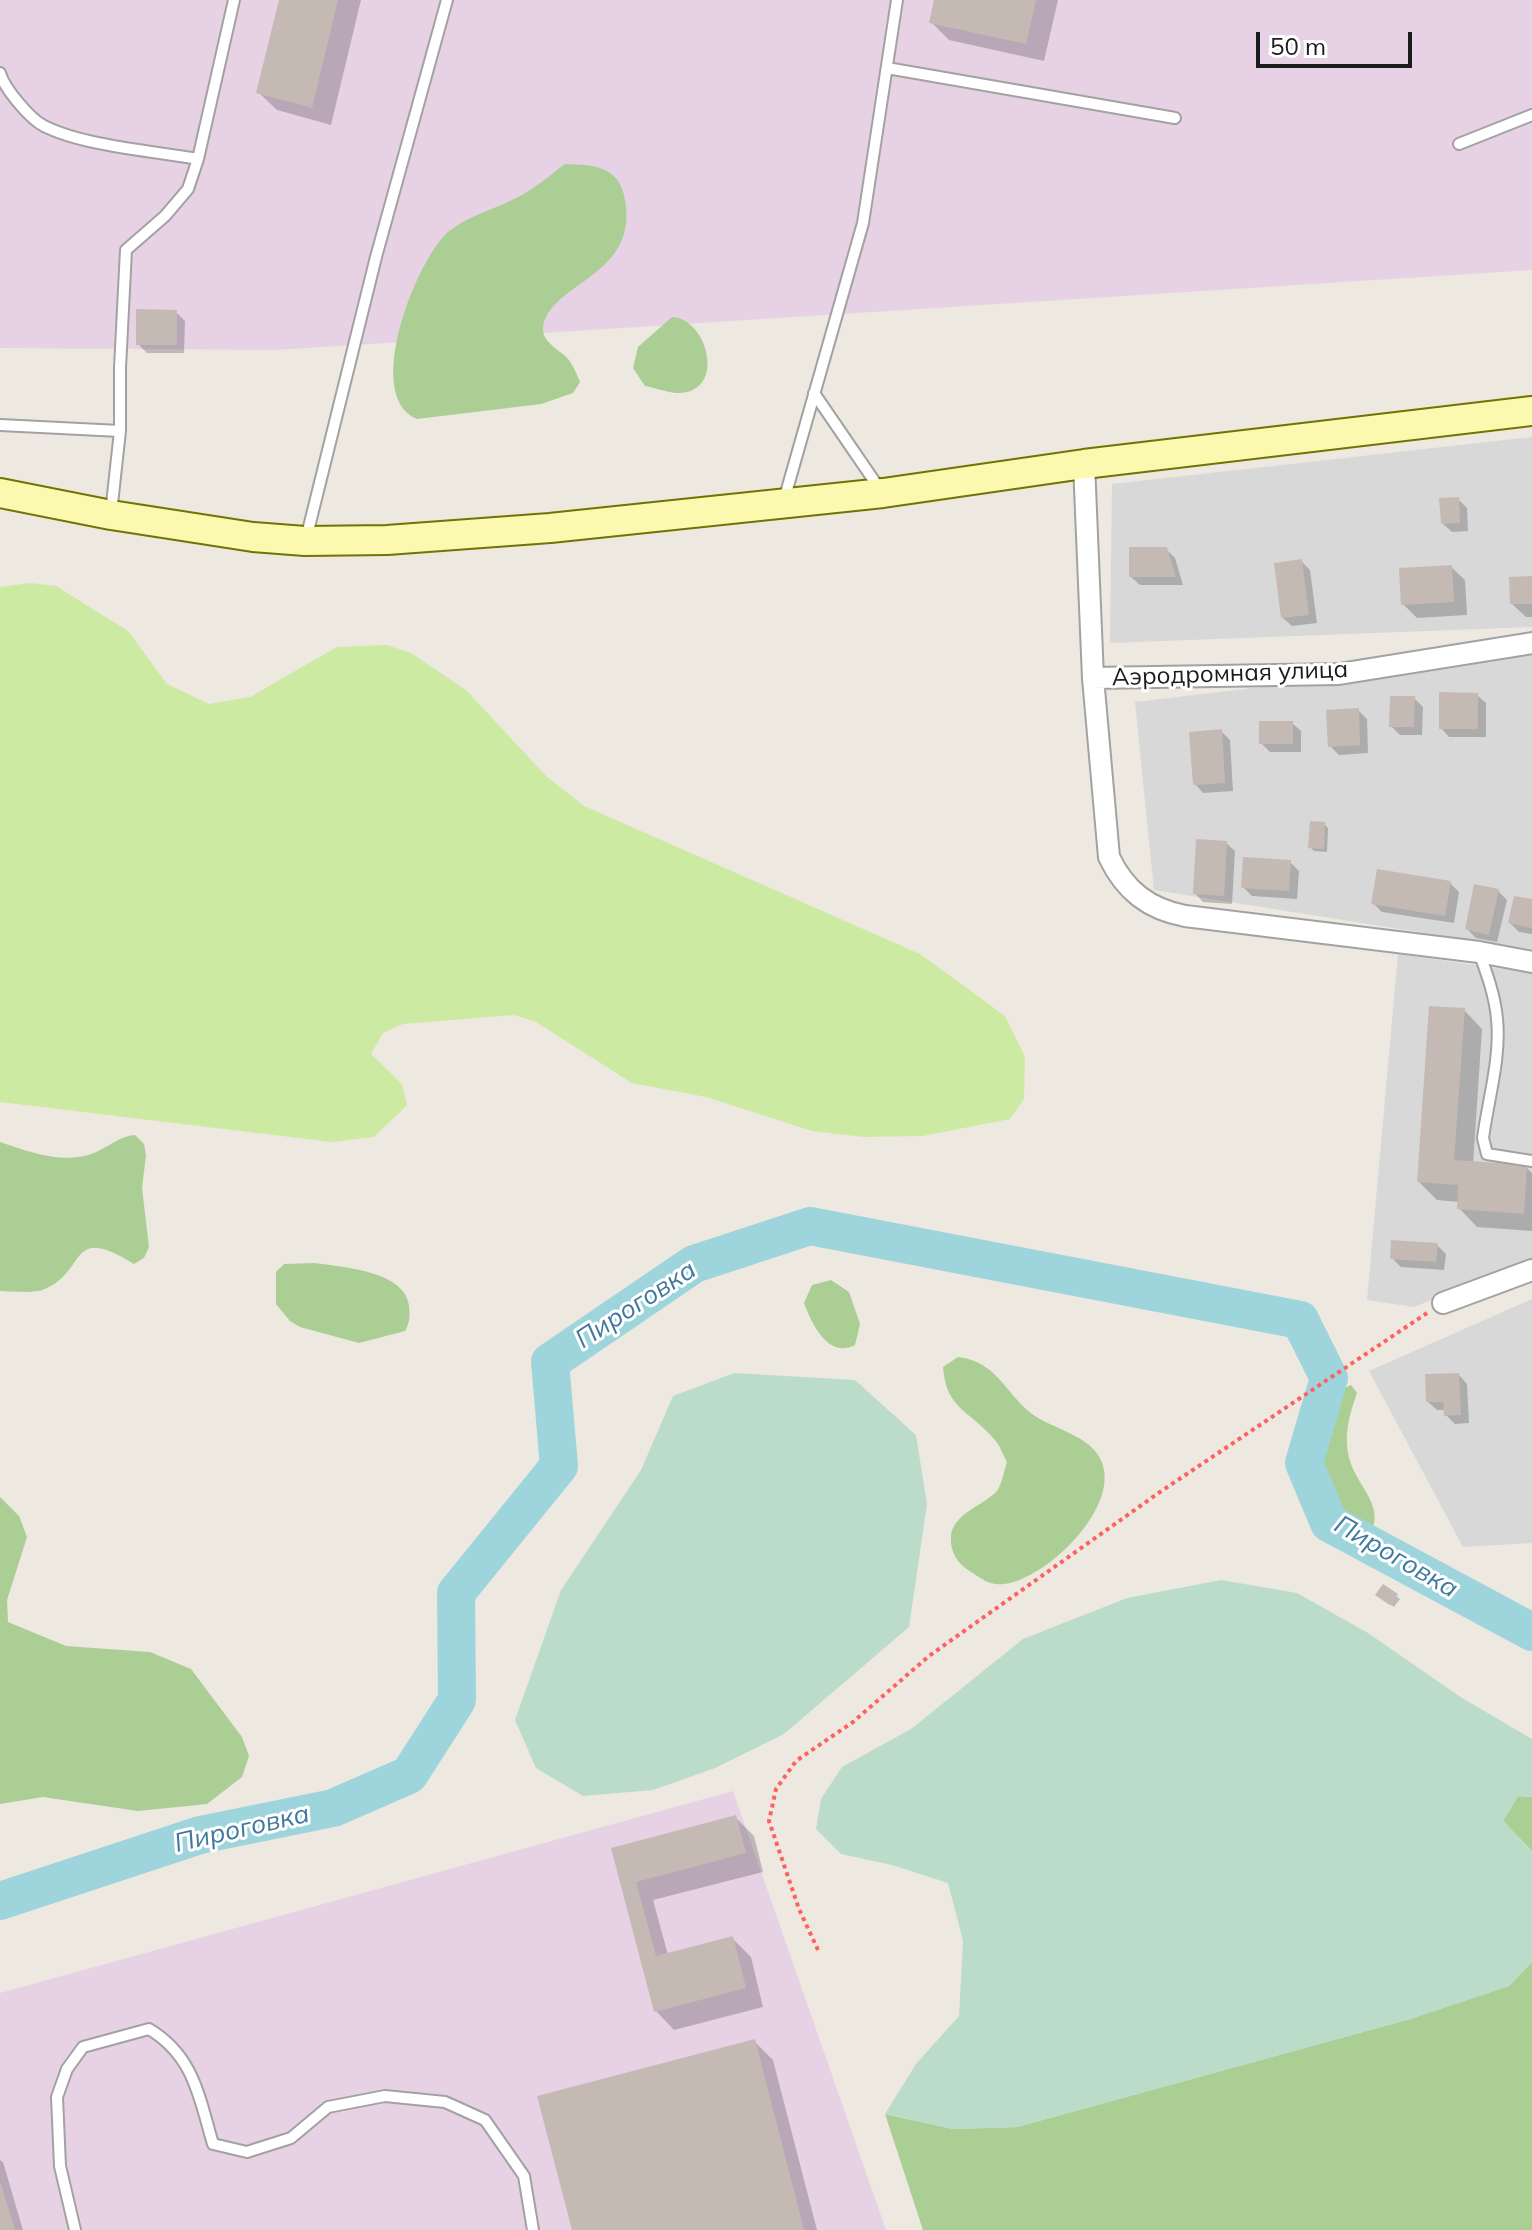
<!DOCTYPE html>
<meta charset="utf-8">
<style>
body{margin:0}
#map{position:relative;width:1532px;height:2230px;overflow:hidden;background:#ede8e0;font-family:Mulish,sans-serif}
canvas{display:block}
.scale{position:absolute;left:1256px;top:32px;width:156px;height:36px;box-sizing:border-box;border:4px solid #1b1b1b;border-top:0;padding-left:10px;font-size:24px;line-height:28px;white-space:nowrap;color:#1b1b1b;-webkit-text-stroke:6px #fff;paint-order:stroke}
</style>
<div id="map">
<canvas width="1532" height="2230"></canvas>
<div class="scale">50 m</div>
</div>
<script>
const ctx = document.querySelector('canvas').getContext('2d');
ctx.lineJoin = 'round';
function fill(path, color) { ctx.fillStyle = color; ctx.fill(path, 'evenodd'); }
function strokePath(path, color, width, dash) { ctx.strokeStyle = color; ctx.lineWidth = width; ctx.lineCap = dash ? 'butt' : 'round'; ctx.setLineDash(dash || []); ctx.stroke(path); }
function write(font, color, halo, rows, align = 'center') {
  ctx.font = font + ' Mulish,sans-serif'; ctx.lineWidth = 6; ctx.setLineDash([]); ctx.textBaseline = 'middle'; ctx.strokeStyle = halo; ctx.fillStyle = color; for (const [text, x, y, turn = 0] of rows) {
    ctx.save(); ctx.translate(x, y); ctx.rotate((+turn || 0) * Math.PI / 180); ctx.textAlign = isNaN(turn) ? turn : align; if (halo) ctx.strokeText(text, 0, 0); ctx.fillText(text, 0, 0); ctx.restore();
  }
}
const residential = new Path2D(`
 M1532,437V627L1110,643L1112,484Z
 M1532,655V950L1154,890L1135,702Z
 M1398,954L1532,973V1259L1414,1307L1367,1300Z
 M1532,1299V1543L1463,1547L1369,1371Z`);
const industrial = new Path2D(`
 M0,0H1532V270L276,350L0,348Z
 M733,1791L886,2230H0V1993Z`);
const grass = new Path2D(`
 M30,583L56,586L128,631L167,684L209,704L250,697L337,647L387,645L411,653L466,690L546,776L584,806L920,954L1005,1016L1025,1057L1024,1099L1010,1119L923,1136L864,1137L812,1131L706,1097L632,1083L536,1022L514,1015L403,1024L383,1033L371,1054L402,1084L407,1105L374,1137L332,1142L0,1102V587Z`);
const forest = new Path2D(`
 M565,164C591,165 617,165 624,195C643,277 548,282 543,328C542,343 561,350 569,360C574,367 577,375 580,382L573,393L541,404L417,419C362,397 416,260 448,232C469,215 491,211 514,199C532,191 549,176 565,164Z
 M672,317C708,318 728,395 676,393C666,392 655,388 645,386L633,368L638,347Z
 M135,1135L144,1144L146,1155L142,1188L149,1247L144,1258L134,1264C68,1223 88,1270 45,1289C34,1294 13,1291 0,1291V1142C30,1152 63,1165 94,1153C109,1147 119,1136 135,1135Z
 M315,1263C342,1267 406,1271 409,1306C410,1316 410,1322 405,1331L359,1343L300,1327L290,1321L276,1304V1272L284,1264Z
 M831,1280L849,1292L860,1324L855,1345C828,1359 812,1324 804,1303L812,1285Z
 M958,1357C1000,1362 1007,1399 1038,1418C1057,1429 1082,1435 1096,1452C1132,1498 1047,1580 1004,1584C990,1586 982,1579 971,1572C958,1564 950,1553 951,1537C952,1514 983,1506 997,1491C1002,1484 1004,1471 1007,1462C1003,1455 1000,1445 994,1439C971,1411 946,1410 943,1367Z
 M1351,1385L1357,1393C1349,1416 1343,1437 1350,1461C1357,1485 1383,1504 1372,1531C1355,1527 1337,1511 1329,1495C1326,1490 1326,1482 1326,1477C1321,1448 1318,1398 1351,1385Z
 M0,1497L19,1516L27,1537L7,1600L8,1622L66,1646L150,1652L191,1669L242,1737L249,1756L242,1777L207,1804L138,1811L43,1797L0,1804Z
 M1518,1796L1532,1797V1851L1503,1821Z
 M1532,1962V2230H923L885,2114L953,2129L1017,2127L1410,2019L1509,1986Z`);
const wetland = new Path2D(`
 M734,1373L855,1380L916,1435L927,1504L909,1627L784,1734L715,1768L653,1790L583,1796L536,1768L515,1720L561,1590L641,1470L673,1396Z
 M1221,1580L1297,1593L1368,1633L1462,1698L1532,1739V1797L1518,1796L1503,1821L1532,1851V1962L1509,1986L1410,2019L1017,2127L953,2129L885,2114L916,2064L959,2016L963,1941L948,1883L892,1865L841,1854L816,1829L821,1799L842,1767L911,1729L1023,1639L1127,1598Z`);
const shadow = new Path2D(`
 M281,0H361L331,125L277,110L258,92Z
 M936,0H1058L1044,61L949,40L931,22Z
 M176,312L185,321L184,353H147L138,344Z
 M1458,499L1467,508L1468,531L1452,532L1443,524Z
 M1166,549L1175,558L1183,585H1140L1131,577Z
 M1301,561L1310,570L1317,623L1292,626L1283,618Z
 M1451,567L1465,580L1467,615L1417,618L1403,604Z
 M1532,578V617H1526L1512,604Z
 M1477,695L1486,703V737H1449L1441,728Z
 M1414,698L1423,707L1422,735H1400L1391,726Z
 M1358,710L1367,719L1368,753L1339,755L1330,746Z
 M1292,723L1301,731V752H1270L1262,744Z
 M1221,731L1230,740L1233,791L1203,793L1195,784Z
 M1324,824L1328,828L1327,852L1314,851L1310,847Z
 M1226,843L1235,851L1232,904L1203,902L1195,893Z
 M1290,862L1299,871L1297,899L1252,896L1243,887Z
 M1450,883L1459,892L1454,923L1382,912L1373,903Z
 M1498,891L1507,900L1497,942L1476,938L1467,929Z
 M1532,901V934L1519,932L1510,923Z
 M1464,1010L1482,1029L1473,1164L1526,1167L1532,1173V1231L1477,1227L1459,1208V1202L1437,1200L1419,1182Z
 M1437,1245L1446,1254L1444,1270L1401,1267L1392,1258Z
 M1459,1375L1467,1384L1469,1423L1455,1424L1446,1415V1410H1437L1428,1402Z
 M1396,1596L1400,1599L1394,1607L1381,1599Z
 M735,1817L754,1836L763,1872L653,1900L668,1955L732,1938L751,1957L763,2007L674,2030L656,2011L613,1849Z
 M754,2041L773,2060L817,2230H574Z
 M0,2160L3,2162L23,2230H0Z`);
const river = new Path2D(`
 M0,1901L200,1835L333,1808L409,1775L457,1700L456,1593L559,1466L550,1362L694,1264L810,1226L1300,1320L1329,1378L1304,1463L1329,1523L1532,1632`);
const building = new Path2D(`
 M279,0H338L312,108L256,93Z
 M934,0H1036L1026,44L929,23Z
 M136,309L177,310V345H136Z
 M1459,497L1460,523L1441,524L1439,498Z
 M1129,547H1167L1176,577H1129Z
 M1302,559L1309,615L1281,618L1274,563Z
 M1452,565L1454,602L1401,605L1399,568Z
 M1532,576V604H1510L1509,577Z
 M1439,692L1478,693V729H1439Z
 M1390,696H1415L1414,727H1389Z
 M1359,708L1360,745L1328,747L1326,710Z
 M1259,721H1293V744H1259Z
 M1222,729L1225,783L1193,785L1189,732Z
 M1310,821L1325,822L1324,849L1308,848Z
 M1196,839L1227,841L1224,896L1193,894Z
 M1243,857L1291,860L1289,891L1241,888Z
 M1377,869L1451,881L1445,916L1371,904Z
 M1474,884L1499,889L1489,935L1465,929Z
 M1514,896L1532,899V928L1508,923Z
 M1429,1006L1465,1008L1454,1160L1527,1165L1524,1214L1457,1209L1458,1185L1417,1182Z
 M1391,1240L1438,1243L1436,1262L1390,1259Z
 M1459,1373L1461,1415L1444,1416L1443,1402H1426L1425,1374Z
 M1383,1584L1398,1594L1390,1605L1375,1595Z
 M736,1815L746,1853L636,1882L656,1956L733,1936L746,1988L654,2012L611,1848Z
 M755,2039L804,2230H572L537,2096Z
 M0,2184H1L15,2230H0Z`);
const path = new Path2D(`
 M818,1950L799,1909L769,1821L776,1789L796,1761L853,1722L929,1656L1160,1492L1427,1313`);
const service = new Path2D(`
 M887,68L1175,118
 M0,73C4,88 30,119 44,126C84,146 152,151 198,159
 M1459,144L1532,115
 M814,393L879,488
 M0,425L120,431
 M784,500L863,223L897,0
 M111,513L120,431V368L126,250L165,216L188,189L198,159L234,0
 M306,539L376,257L447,0
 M1479,952C1487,974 1495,996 1497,1019C1501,1058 1488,1100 1483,1138L1487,1154L1532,1161
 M75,2230L60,2166L57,2097L67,2069L83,2047L149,2029C194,2056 199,2097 213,2144L247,2152L291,2138L328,2107L385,2096L445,2102L485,2120L524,2176L533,2230`);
const minor = new Path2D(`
 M1084,464L1093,678L1339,674L1532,643
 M1093,678L1109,857C1125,891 1149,909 1185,916L1479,952L1532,962
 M1443,1303L1532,1270`);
const secondary = new Path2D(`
 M0,493L111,515L253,537L305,541L387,540L550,528L883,493L1084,464L1532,411`);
const streetNames = [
 ["Аэродромная улица",1230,674,-2]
];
const waterNames = [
 ["Пироговка",636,1305,-33],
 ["Пироговка",1396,1557,30],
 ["Пироговка",242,1829,-13]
];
fill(residential, '#d9d8d8');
fill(industrial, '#e7d2e5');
fill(grass, '#cdeaa3');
fill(forest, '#aace93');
fill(wetland, '#bcdcca');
fill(shadow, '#0003');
strokePath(river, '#9ed5dd', 38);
fill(building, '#c5b9b4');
strokePath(service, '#a2a2a2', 14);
strokePath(minor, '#a2a2a2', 24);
strokePath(secondary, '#727301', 32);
strokePath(path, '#fe6160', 4, [4, 4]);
strokePath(service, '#fff', 10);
strokePath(minor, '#fff', 20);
strokePath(secondary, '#fbf8b0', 28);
write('24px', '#1b1b1b', '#fff', streetNames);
write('italic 26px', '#41789d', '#fff', waterNames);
</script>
